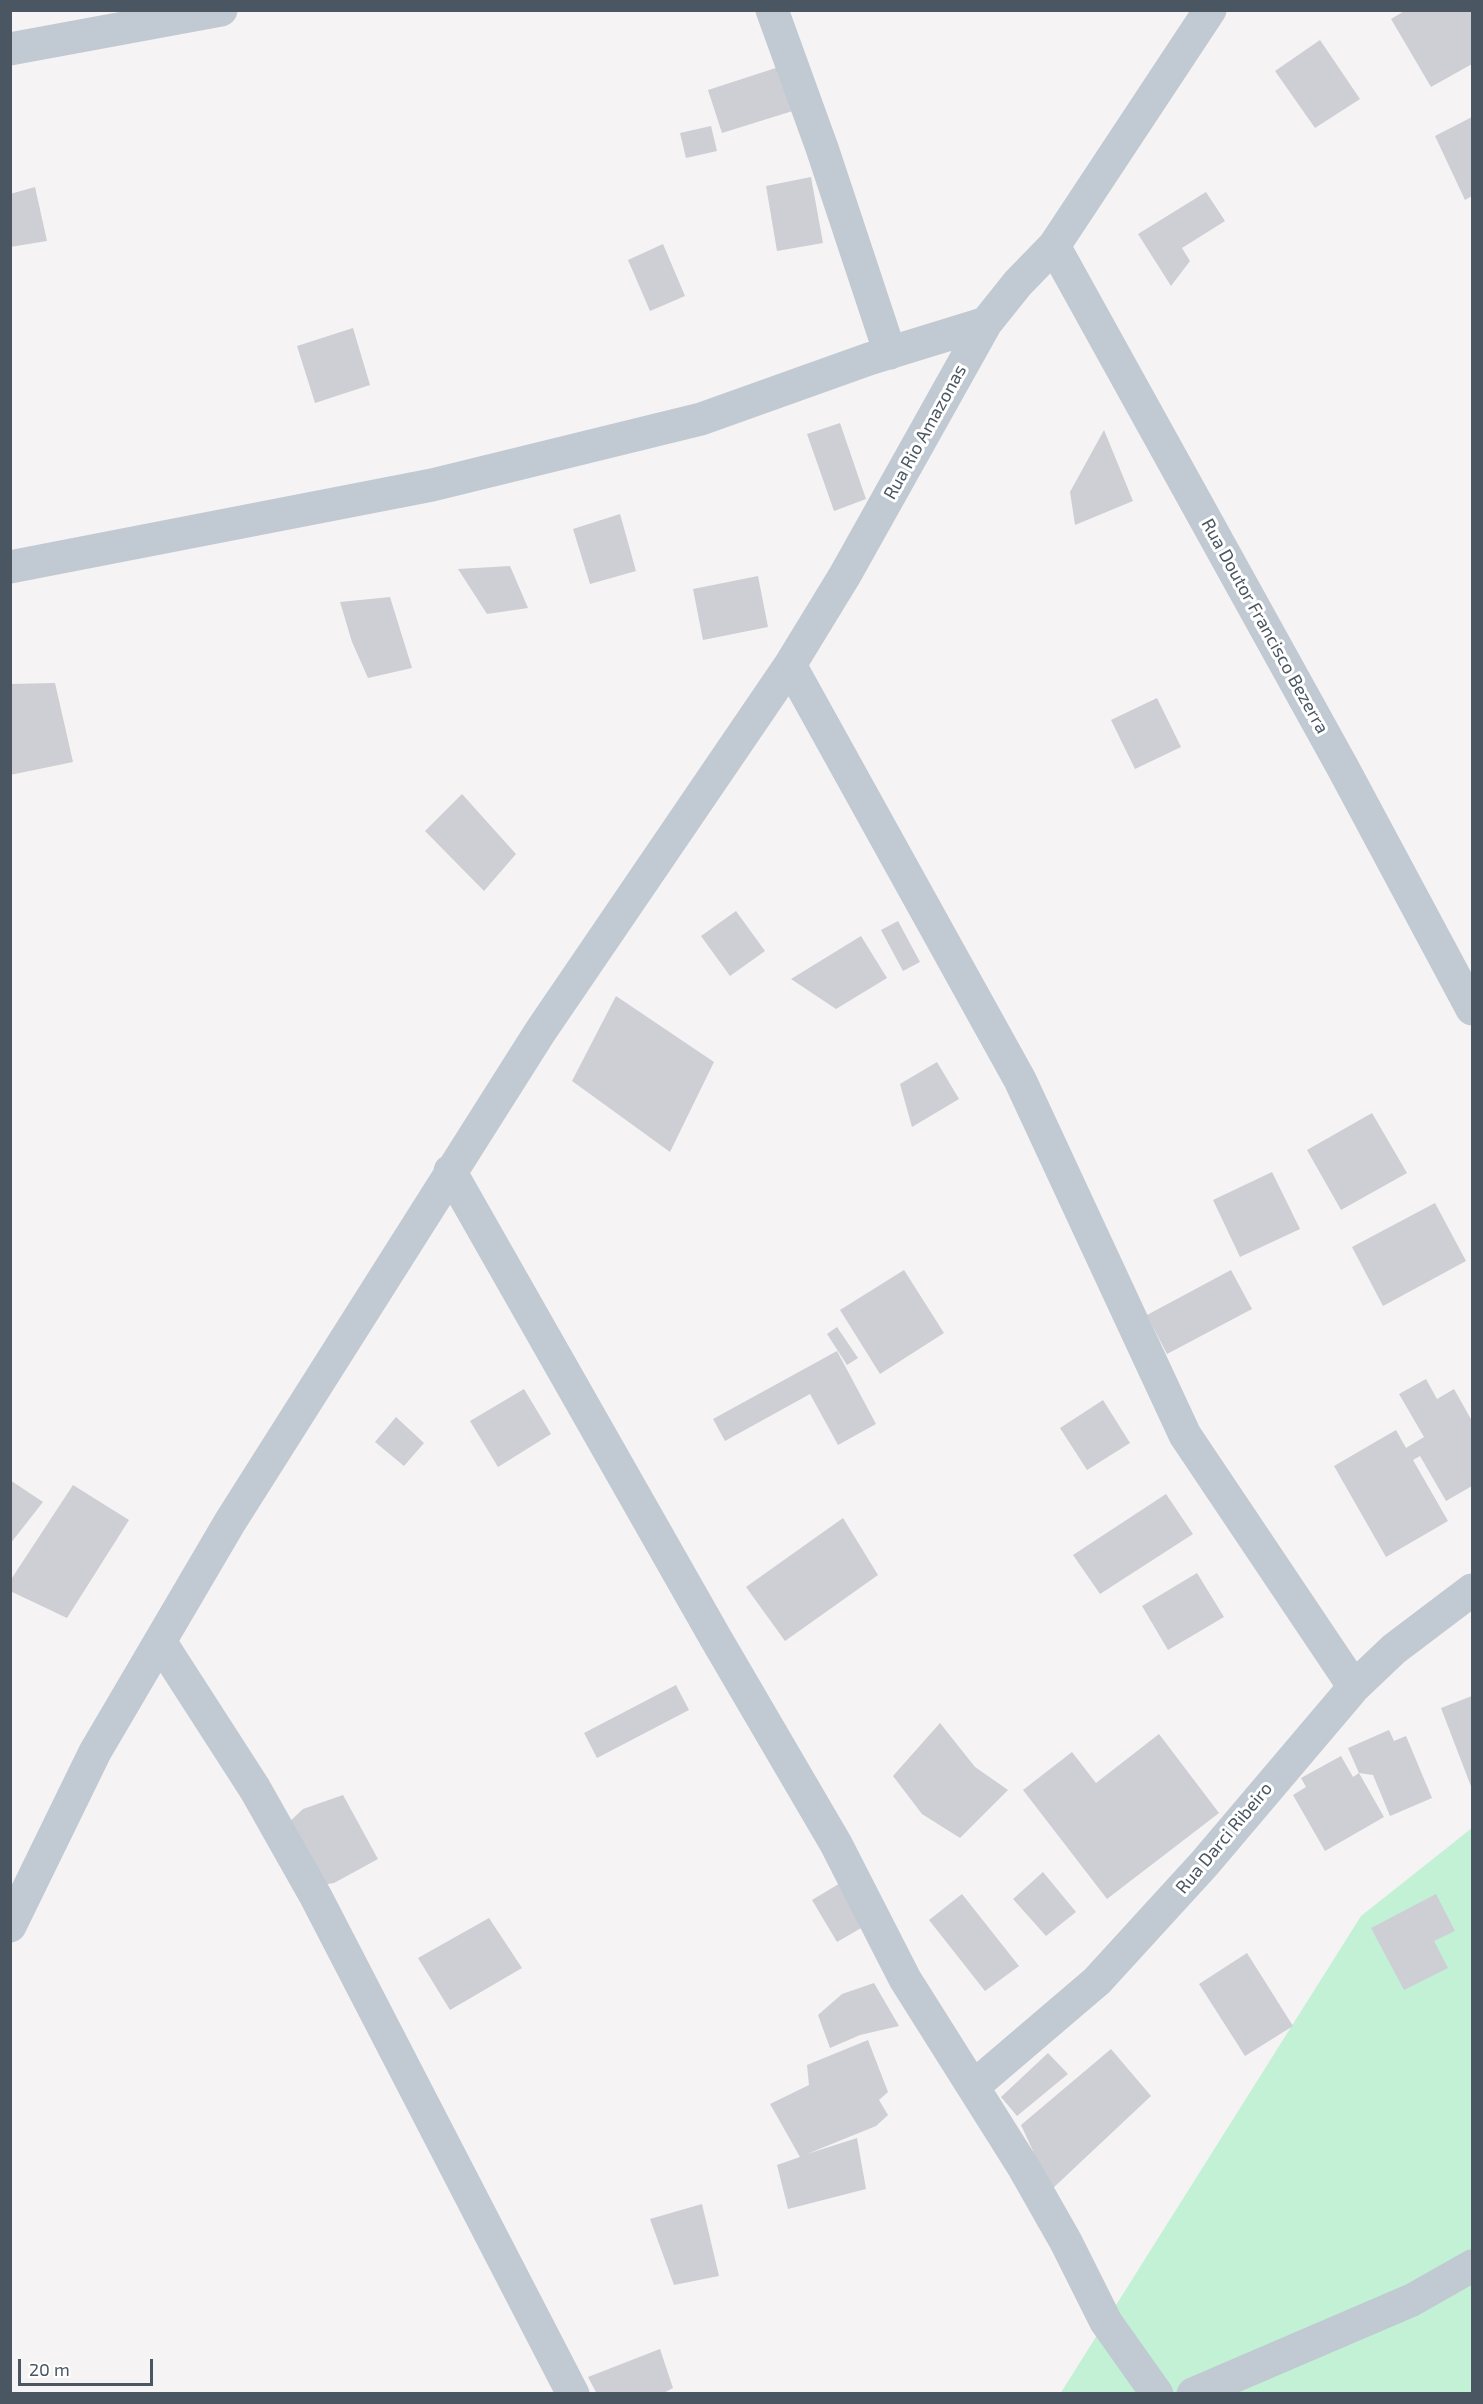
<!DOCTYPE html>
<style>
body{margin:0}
#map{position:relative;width:1483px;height:2404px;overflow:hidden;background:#f5f3f3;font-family:"Exo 2",sans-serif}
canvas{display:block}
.frame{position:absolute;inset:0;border:12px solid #4a5661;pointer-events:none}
.scale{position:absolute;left:18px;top:2359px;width:135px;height:27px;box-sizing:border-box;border:3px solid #4a5661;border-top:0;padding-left:8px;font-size:18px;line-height:21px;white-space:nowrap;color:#4a5661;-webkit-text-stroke:4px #fff;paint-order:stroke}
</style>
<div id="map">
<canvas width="1483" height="2404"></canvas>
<div class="frame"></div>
<div class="scale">20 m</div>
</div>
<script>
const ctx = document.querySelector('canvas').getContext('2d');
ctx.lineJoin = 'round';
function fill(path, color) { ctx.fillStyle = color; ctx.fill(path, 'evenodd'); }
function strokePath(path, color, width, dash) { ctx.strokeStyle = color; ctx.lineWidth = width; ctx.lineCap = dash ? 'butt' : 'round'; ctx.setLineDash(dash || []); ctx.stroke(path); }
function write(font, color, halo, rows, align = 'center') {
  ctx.font = font + ' "Exo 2",sans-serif'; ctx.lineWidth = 6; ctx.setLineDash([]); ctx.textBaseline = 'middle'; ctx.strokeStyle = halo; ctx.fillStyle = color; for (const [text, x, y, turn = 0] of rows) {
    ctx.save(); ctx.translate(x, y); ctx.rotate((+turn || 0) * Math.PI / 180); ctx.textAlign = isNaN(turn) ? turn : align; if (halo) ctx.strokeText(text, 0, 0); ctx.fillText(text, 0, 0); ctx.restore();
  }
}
const green = new Path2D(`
 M1472,1828V2393L1060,2394L1361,1916Z`);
const building = new Path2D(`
 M1406,10H1472V64L1431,87L1391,19Z
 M1320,40L1360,99L1315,128L1275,71Z
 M785,65L799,109L722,133L708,90Z
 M1472,117V196L1465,200L1435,136Z
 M711,126L717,151L686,158L680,133Z
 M811,177L823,243L777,251L766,186Z
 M35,187L47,241L10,247V194Z
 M1206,192L1225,221L1182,248L1190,261L1171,286L1138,234Z
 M663,244L685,296L650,311L628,260Z
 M353,328L370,385L315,403L297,346Z
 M840,423L866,499L834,511L807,434Z
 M1104,430L1133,501L1075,525L1070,492Z
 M620,514L636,571L590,584L573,529Z
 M510,566L528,608L487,614L458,569Z
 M758,576L768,627L703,640L693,589Z
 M390,597L412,668L368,678L352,642L340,602Z
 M55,683L73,762L10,775V684Z
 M1157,698L1181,747L1135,769L1111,720Z
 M462,794L516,854L484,891L425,831Z
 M736,911L765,951L730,976L701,936Z
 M898,921L920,962L903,971L881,930Z
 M861,936L887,978L836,1009L791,979Z
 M616,996L714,1062L670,1152L572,1081Z
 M937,1062L959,1099L912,1127L900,1084Z
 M1372,1113L1407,1173L1341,1210L1307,1150Z
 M1272,1172L1300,1229L1240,1257L1213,1200Z
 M1435,1203L1466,1261L1383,1306L1352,1247Z
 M904,1270L944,1333L880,1374L840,1310Z
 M1231,1270L1252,1309L1167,1354L1147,1315Z
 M837,1327L858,1358L847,1365L827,1334Z
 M837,1351L876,1424L838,1445L810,1394L725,1441L713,1419Z
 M1426,1379L1437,1399L1454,1389L1472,1421V1486L1446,1501L1420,1456L1413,1460L1448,1521L1386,1557L1334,1466L1396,1430L1406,1448L1424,1437L1399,1394Z
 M524,1389L551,1434L498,1467L470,1421Z
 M1103,1400L1130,1443L1087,1470L1060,1428Z
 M396,1417L424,1443L404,1466L375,1442Z
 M10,1480L43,1502L10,1544Z
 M73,1485L129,1520L67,1618L10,1591V1581Z
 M1166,1494L1193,1534L1100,1594L1073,1555Z
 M843,1518L878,1575L785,1641L746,1587Z
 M1197,1573L1224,1617L1168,1650L1142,1606Z
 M676,1685L689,1710L597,1758L584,1733Z
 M1472,1696V1789L1441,1708Z
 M940,1723L975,1767L1008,1790L960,1838L922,1814L893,1776Z
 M1389,1730L1394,1741L1406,1736L1432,1798L1390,1816L1373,1775L1359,1773L1348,1748Z
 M1159,1734L1219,1813L1107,1899L1023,1790L1072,1752L1096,1783Z
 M1341,1756L1353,1777L1359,1773L1384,1817L1325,1851L1293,1795L1306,1787L1301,1778Z
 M343,1795L378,1859L334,1883L316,1886L284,1827L303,1809Z
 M1043,1872L1076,1912L1046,1936L1013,1899Z
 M842,1882L868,1924L837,1942L812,1900Z
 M962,1894L1019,1966L985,1991L929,1920Z
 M1436,1894L1455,1931L1434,1941L1448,1968L1404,1990L1371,1928Z
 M489,1918L522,1968L450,2010L418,1958Z
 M1247,1953L1293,2026L1245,2056L1199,1984Z
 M874,1983L899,2026L860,2035L830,2048L818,2015L842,1994Z
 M868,2040L888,2092L879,2100L888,2115L876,2126L807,2154L857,2138L866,2189L788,2209L777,2165L800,2157L770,2104L809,2085L807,2065Z
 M1111,2049L1151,2096L1051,2190L1021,2125Z
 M1048,2053L1068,2074L1017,2116L1001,2097Z
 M702,2204L719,2276L674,2285L650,2219Z
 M660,2349L673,2388L662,2394H597L588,2377Z`);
const street = new Path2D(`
 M772,10L822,148L890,353
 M10,49L221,10
 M1054,246L1343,768L1472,1009
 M10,567L432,485L701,419L869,359L986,323
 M790,665L1020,1080L1185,1435L1354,1687
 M450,1171L715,1637L836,1844L905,1979L1024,2168L1066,2242L1106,2322L1157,2394
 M161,1643L255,1789L316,1897L573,2394
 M10,1926L95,1752L230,1522L540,1032L790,665L845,575L986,323L1018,283L1054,246L1210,10
 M974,2086L1097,1981L1204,1864L1354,1687L1394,1649L1472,1590
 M1193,2394L1412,2300L1472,2266`);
const streetNames = [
 ["Rua Rio Amazonas",925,432,-61],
 ["Rua Doutor Francisco Bezerra",1265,626,61],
 ["Rua Darci Ribeiro",1224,1838,-50]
];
fill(green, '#c3f1d5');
fill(building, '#cdcfd5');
strokePath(street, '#c1cad2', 33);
write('18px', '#4a5661', '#fff', streetNames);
</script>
